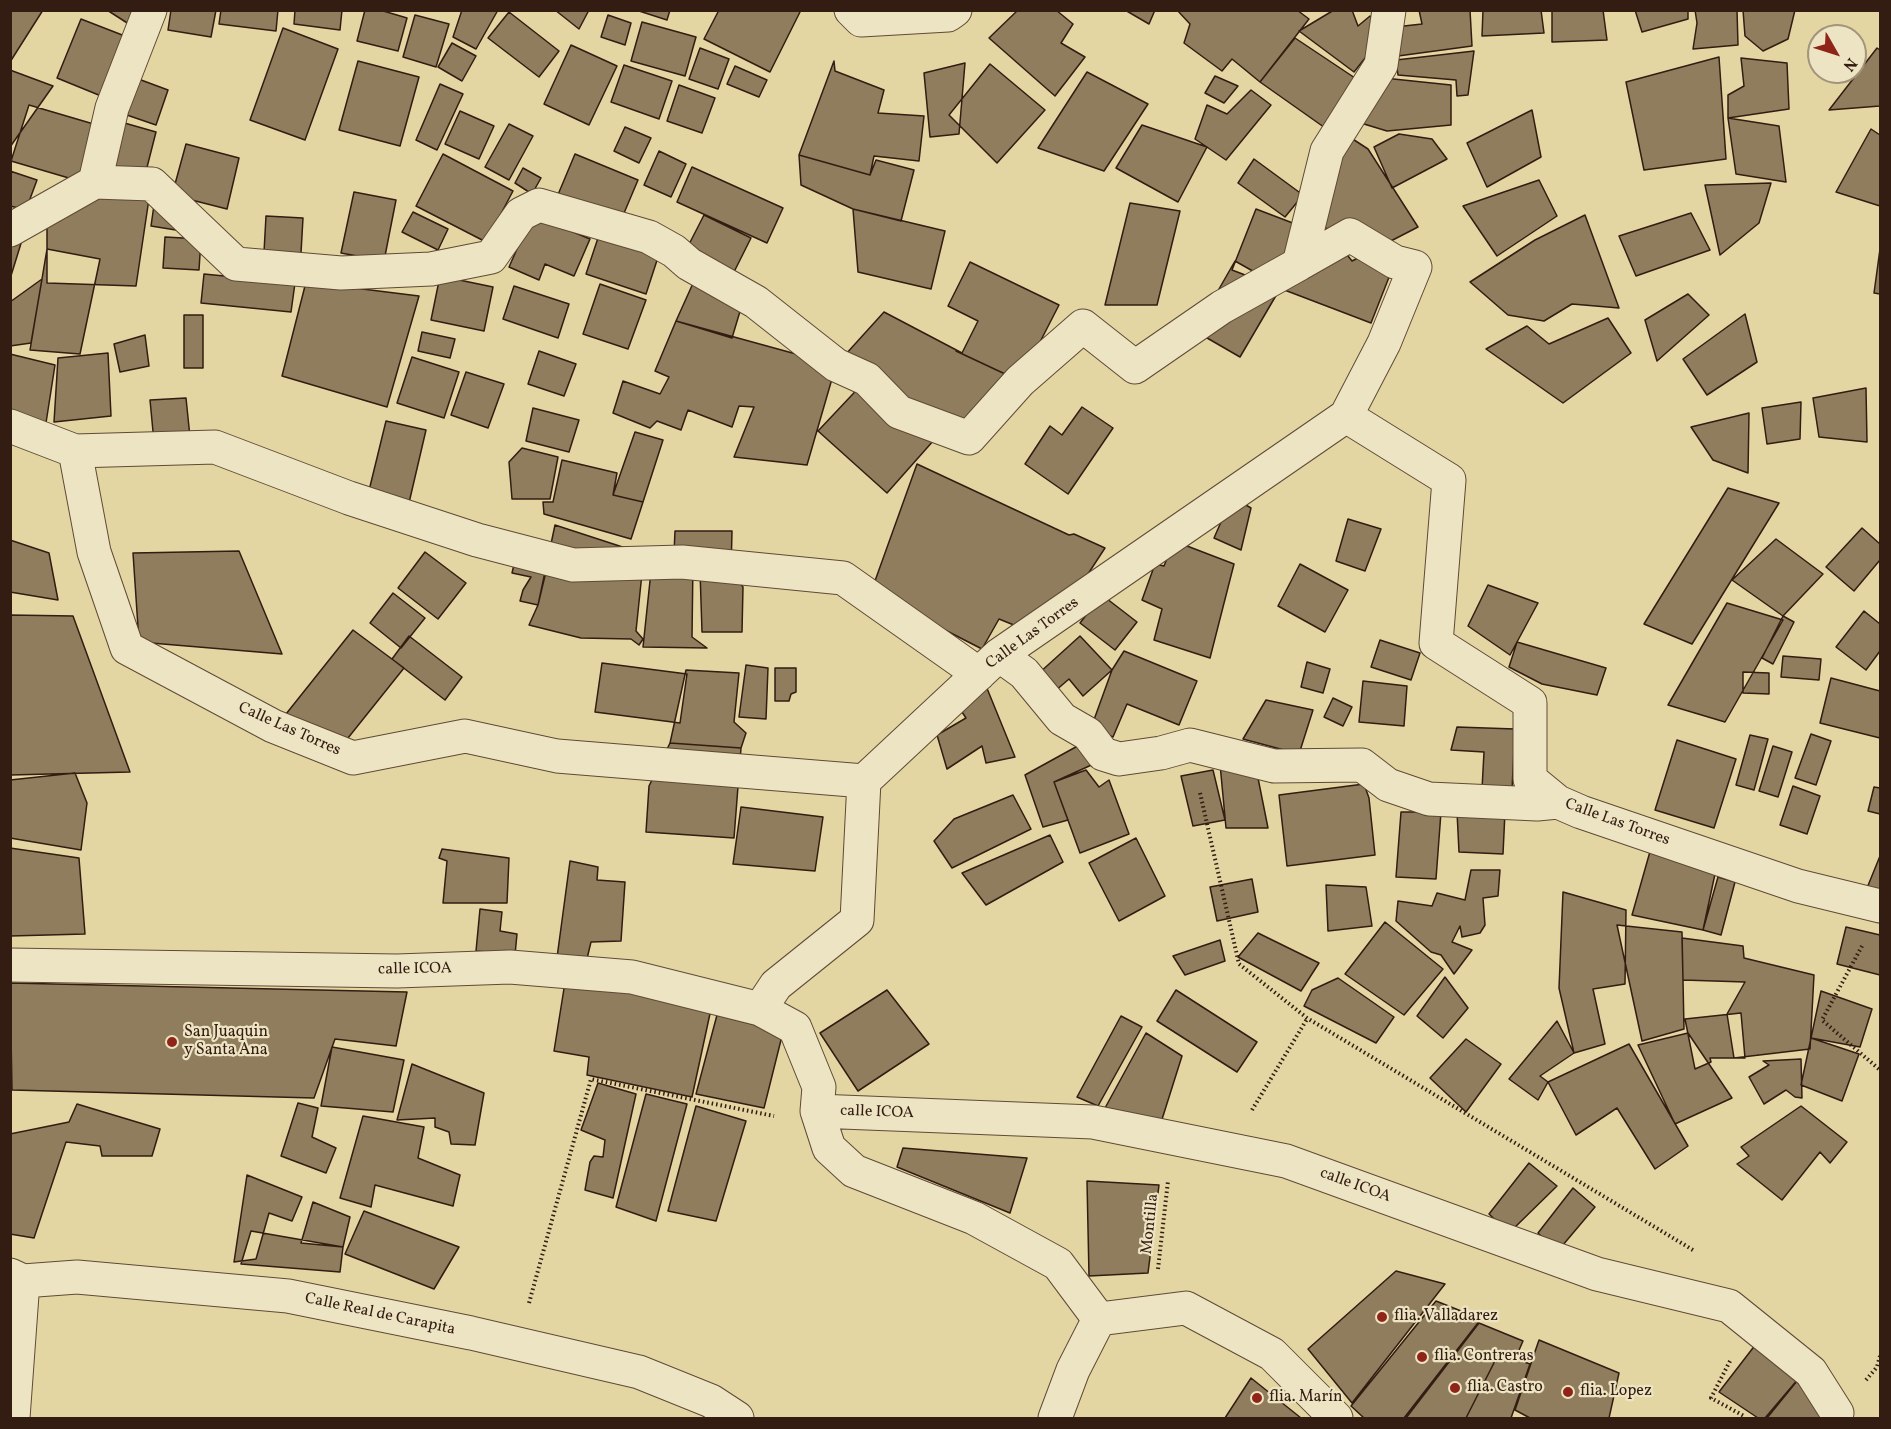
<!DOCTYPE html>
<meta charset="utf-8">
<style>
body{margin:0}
#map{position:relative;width:1891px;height:1429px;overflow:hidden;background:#e4d6a3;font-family:Vollkorn,serif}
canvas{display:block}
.frame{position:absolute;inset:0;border:12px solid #331c12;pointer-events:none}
.north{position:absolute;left:1807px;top:24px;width:60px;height:60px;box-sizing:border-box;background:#ede4c3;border:2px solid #a3947c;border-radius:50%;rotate:129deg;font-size:16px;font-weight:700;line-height:24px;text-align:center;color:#331c12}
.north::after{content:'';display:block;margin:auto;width:21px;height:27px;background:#8f2418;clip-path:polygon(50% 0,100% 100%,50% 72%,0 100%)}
</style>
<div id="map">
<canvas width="1891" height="1429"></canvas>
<div class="frame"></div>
<div class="north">N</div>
</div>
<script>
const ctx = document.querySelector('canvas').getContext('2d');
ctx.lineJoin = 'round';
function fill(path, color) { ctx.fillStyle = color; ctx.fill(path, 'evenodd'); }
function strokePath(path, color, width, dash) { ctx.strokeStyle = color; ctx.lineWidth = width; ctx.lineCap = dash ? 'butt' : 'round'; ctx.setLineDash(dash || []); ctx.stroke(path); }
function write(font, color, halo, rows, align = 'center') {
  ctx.font = font + ' Vollkorn,serif'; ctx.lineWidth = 4.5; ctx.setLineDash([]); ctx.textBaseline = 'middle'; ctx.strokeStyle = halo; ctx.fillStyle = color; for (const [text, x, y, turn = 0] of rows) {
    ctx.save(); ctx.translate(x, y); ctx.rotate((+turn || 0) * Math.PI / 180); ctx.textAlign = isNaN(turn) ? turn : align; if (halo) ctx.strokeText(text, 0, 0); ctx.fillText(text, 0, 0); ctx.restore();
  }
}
const building = new Path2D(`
 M10,10H43L10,62Z
 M107,10H142L135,28Z
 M171,10H216L211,37L168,30Z
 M221,10H278L276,31L219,24Z
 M295,10H342L340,30L294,24Z
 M365,10H380L407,18L398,51L357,41Z
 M462,10H498L476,49L453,37Z
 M555,10H589L579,29Z
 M636,10H670L667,20Z
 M719,10H797L800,12L770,72L704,39Z
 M1018,10H1056L1073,24L1061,43L1085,57L1055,96L989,38Z
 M1125,10H1155L1149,24Z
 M1177,10H1297L1309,19L1260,82L1232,59L1222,71L1184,43L1190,24Z
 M1334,10H1352L1358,26L1370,16L1385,33L1354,72L1299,31Z
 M1419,10H1470L1472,46L1398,56L1395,27L1422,24Z
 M1483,10H1541L1544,33L1482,36Z
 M1552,10H1603L1607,40L1552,42Z
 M1635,10H1688V19L1642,32Z
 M1695,10H1737L1738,45L1693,49L1697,23Z
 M1743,10H1795L1788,39L1763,51L1745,36Z
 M509,12L559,51L539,77L488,38Z
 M415,15L449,24L436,67L403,57Z
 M608,15L631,23L625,45L601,37Z
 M81,19L130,38L106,98L57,78Z
 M642,22L696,37L685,76L631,61Z
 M283,28L338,49L305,140L250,120Z
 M1295,38L1361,82L1328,130L1260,82Z
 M452,43L476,56L462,81L438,67Z
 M571,45L617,66L589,125L544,104Z
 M700,48L729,59L718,89L689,79Z
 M1877,48L1880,50V106L1829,110Z
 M1474,51L1468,95L1457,96L1456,80L1398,75L1396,60Z
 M1719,57L1726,159L1644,170L1626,82Z
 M1741,58L1787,63L1789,109L1728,118V95L1744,86Z
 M358,61L419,77L400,146L339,130Z
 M834,61L835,71L884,90L878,113L924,116L919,161L874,156L870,175L799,155Z
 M965,63L959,134L930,137L924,73Z
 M990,64L1045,110L997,163L949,115Z
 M624,65L672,81L659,119L611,102Z
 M735,66L767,80L759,97L727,84Z
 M10,70L53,86L10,147Z
 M1087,72L1148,104L1104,171L1038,148Z
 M1215,76L1238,86L1224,103L1205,93Z
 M133,77L168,90L156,125L121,113Z
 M1384,78L1451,85V125L1387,131L1354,121Z
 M440,84L463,94L437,150L416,140Z
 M679,85L715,98L702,133L667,121Z
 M1251,90L1271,105L1226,160L1195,139L1207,105L1227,114Z
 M29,105L97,125L79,181L11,161Z
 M1532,110L1541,157L1487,187L1467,143Z
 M460,111L494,126L479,159L445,144Z
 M1728,118L1779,126L1786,182L1736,174Z
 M121,122L156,132L144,179L108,170Z
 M509,124L533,136L509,180L485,167Z
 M1142,125L1207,147L1178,202L1116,168Z
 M625,127L651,138L639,163L614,151Z
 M1871,129L1880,135V206L1836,192Z
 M1345,134L1368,149L1418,227L1352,261L1314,213Z
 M1399,134L1432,139L1447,159L1392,188L1374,147Z
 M186,144L239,158L227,209L172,195Z
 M659,151L686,164L671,197L644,185Z
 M443,154L513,191L486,242L416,206Z
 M575,154L638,180L619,225L557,197Z
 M799,155L870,175L876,160L914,170L901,221L853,209L801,185Z
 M1254,159L1303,195L1285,217L1238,183Z
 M692,167L783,208L767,243L677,202Z
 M523,168L541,178L532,194L515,183Z
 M10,171L37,180L27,207L10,219Z
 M1539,180L1557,216L1497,256L1463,206Z
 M1771,183L1759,223L1720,255L1705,185Z
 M114,189L150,192L136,286L47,283V225Z
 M354,192L396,200L384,261L341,253Z
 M1130,203L1180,211L1157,305H1105Z
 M154,205L182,231L151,226Z
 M10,206L31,211L10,279Z
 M853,209L945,231L931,289L858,272Z
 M1256,209L1395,262L1371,323L1232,270Z
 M413,212L448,229L438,250L402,232Z
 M1691,213L1710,250L1636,276L1619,236Z
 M532,215L590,239L574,276L545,264L539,280L509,267Z
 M704,215L751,238L730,280L683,256Z
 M1585,215L1619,308L1572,304L1544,321L1508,315L1470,282L1535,240Z
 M266,216L303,218L301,253L264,252Z
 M602,226L662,245L646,294L586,274Z
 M165,237L201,239L199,270L163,268Z
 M47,249L100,259L80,354L30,350Z
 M1880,249V294L1874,293Z
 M1235,261L1281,287L1240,357L1195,331Z
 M970,262L1059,305L1020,381L956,351L962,353L978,321L948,306Z
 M699,270L744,298L732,338L676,321Z
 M204,274L295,283L291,312L201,303Z
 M440,276L493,287L484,331L431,320Z
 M42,279L31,343L10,346V302Z
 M306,282L419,296L387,407L282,376Z
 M600,284L646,300L628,349L583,334Z
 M514,286L569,304L558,338L503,319Z
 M1688,294L1709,315L1657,361L1645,320Z
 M884,312L962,353L956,351L1020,381L969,438L836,365Z
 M1745,314L1757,362L1707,395L1683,359Z
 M184,315H203V368H184Z
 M1608,318L1631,353L1563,403L1486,349L1527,326L1549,344Z
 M676,321L836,365L807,465L734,457L754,407L739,406L732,427L688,410L681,430L657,421L650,428L613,413L623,381L660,394L669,377L655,371Z
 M422,332L455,339L450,358L418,351Z
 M145,335L149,366L120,372L114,344Z
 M539,351L576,364L564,396L528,384Z
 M108,353L111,416L54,422L58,358Z
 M10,354L55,365L41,455L10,443Z
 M412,357L459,372L444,418L397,403Z
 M466,372L504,384L488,428L451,415Z
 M867,379L934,440L887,493L818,431Z
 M1866,388L1867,442L1819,437L1813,398Z
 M186,398L190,437L154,442L150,400Z
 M1801,402L1800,439L1767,444L1762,408Z
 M1082,407L1113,428L1068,494L1025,464L1050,426L1062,435Z
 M533,408L579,420L569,452L526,441Z
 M1749,413L1748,473L1713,460L1691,427Z
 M386,421L426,430L405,520L364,511Z
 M635,432L663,440L643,502L613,495Z
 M522,448L558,457L550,499H512L509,462Z
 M562,460L617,473L613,495L643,502L631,539L544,514L543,502H553Z
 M917,464L1069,535L1074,534L1105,548L1046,638L999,619L982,649L871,592Z
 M1728,488L1779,503L1692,644L1644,624Z
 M1232,497L1251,508L1241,550L1214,538Z
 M1348,519L1381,529L1365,571L1336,561Z
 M555,525L644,554L636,631L643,639L639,645L631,639L581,638L529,625L538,605Z
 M1862,528L1880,544V560L1854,591L1826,567Z
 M675,531H732L731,572L674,553Z
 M1776,539L1823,574L1783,616L1732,580Z
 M10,540L49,553L58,600L10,592Z
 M1174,541L1234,564L1210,658L1154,640L1162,609L1142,600L1155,564L1164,566Z
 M239,551L282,654L139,642L133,553Z
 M425,552L466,583L438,619L398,588Z
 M517,552L549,559L538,605L520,601L523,590L531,577L512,573Z
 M652,562H693L692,637L707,648L643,647Z
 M1300,564L1348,590L1325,632L1278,606Z
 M700,571L731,572L743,587L742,632H702Z
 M1488,585L1538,603L1510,655L1468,626Z
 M393,593L425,618L401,648L370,623Z
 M1102,595L1137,622L1115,650L1080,623Z
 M1727,603L1783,620L1725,722L1668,705Z
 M1864,611L1880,624V651L1866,670L1836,647Z
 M10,615L73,616L130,772L10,775Z
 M1783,616L1794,622L1773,664L1762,658Z
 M353,630L404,668L336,753L286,714Z
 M409,636L462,677L445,700L392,659Z
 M1080,636L1112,670L1083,696L1069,679L1054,692L1038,674Z
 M1380,640L1420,653L1411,680L1371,667Z
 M1517,642L1606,668L1597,695L1542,684L1509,667Z
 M1124,651L1197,681L1179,725L1127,704L1113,737L1091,728L1112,670Z
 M1783,656L1821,659L1819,680L1781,677Z
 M1307,662L1330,669L1323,693L1301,687Z
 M602,663L687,674L680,723L595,712Z
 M746,665L768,668L766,719L739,717Z
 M775,668H796V692L791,694L789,701H775Z
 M686,670L739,673L734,722L746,733L741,748L670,743Z
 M1743,672L1769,673V694L1743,693Z
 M1831,678L1880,691V738L1820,723Z
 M984,681L1015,757L986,763L982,746L947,769L937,735L966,718L952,697Z
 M1363,681L1407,686L1404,726L1359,722Z
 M1333,698L1352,707L1343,726L1324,717Z
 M1266,700L1313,710L1299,754L1243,739Z
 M1457,727L1515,729L1512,790L1482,789L1484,752L1451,750Z
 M1811,734L1831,741L1816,785L1795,778Z
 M1750,735L1768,739L1754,790L1736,785Z
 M1677,740L1736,759L1714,828L1655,810Z
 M670,743L741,748L734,838L646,832L649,786Z
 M1083,743L1098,762L1054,782L1068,820L1043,827L1025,775Z
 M1773,746L1792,752L1778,797L1759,791Z
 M1220,764L1257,773L1268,828H1226Z
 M1086,770L1099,787L1109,780L1129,834L1080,853L1054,782Z
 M1213,770L1225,820L1193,826L1181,776Z
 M75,773L87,803L81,850L10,838V780Z
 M1364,784L1369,798L1375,855L1287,866L1279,795Z
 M1793,786L1820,796L1807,834L1780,825Z
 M1874,787L1880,788V814L1868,811Z
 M1013,795L1031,829L952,868L934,841L954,819Z
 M741,807L823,817L815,871L733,864Z
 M1401,812H1441L1436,879L1396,877Z
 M1457,812H1505L1503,854L1459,852Z
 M1050,835L1063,862L986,905L962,873Z
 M1136,838L1165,896L1119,921L1089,863Z
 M1653,841L1718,860L1703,930L1632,915Z
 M10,848L79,858L85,934L10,936Z
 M442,849L509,858L507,903H443L447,861L439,858Z
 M1880,856V893L1867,888Z
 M570,861L598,867L597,880L625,882L621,941L591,942L585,967L556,965Z
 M1471,870H1500L1498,896L1483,898L1485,925L1480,933L1462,937L1460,926L1452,942L1472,950L1454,974L1441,955L1431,952L1396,921L1398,901L1432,906L1437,893L1465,900Z
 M1718,877L1735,882L1721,935L1703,930Z
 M1252,879L1258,912L1217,921L1210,887Z
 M1326,885L1366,887L1372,926L1328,931Z
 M1563,892L1626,910L1625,984L1593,989L1605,1044L1574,1053L1559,988Z
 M480,909L502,912L500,931L517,934L515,955L476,951Z
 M1385,922L1443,969L1404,1015L1345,974Z
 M1617,925L1682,932L1684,1029L1642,1041Z
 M1846,927L1880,935V975L1837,964Z
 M1258,933L1319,963L1301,991L1238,957Z
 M1682,938L1743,946L1744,958L1814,975L1810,1049L1734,1058L1727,1014L1745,982L1683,980Z
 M1220,940L1225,961L1185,975L1173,956Z
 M566,976L711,1009L692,1097L587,1075L589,1057L554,1051Z
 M1445,977L1468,1008L1443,1038L1417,1016Z
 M1338,978L1394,1017L1376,1043L1304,1006L1312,990Z
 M10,983L407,992L396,1046L335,1039L314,1098L12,1090Z
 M887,990L929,1044L858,1091L820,1033Z
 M1176,990L1257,1042L1237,1072L1157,1021Z
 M1821,991L1872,1009L1860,1047L1811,1038Z
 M1741,1013L1745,1058H1710L1711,1062L1695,1069L1685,1019Z
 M717,1015L783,1032L764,1108L696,1094Z
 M1121,1016L1142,1027L1098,1106L1077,1097Z
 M1557,1021L1574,1053L1540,1076L1548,1082L1538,1100L1509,1079Z
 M1146,1033L1182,1056L1158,1132L1105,1108Z
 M1688,1033L1732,1098L1675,1124L1638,1045Z
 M1811,1038L1859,1054L1842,1101L1801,1085Z
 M1466,1039L1501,1064L1466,1112L1430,1078Z
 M1629,1044L1688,1146L1655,1169L1617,1108L1576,1135L1548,1082Z
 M332,1047L404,1060L393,1112L321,1106Z
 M1801,1059L1802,1098L1795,1097L1786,1090L1764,1104L1749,1077L1769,1065L1763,1061Z
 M412,1064L484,1093L475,1145L451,1144L449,1132L435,1127V1118L397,1120Z
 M598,1083L636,1094L613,1198L585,1190L590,1162L594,1156L603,1157L605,1140L581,1130Z
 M646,1094L687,1104L656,1221L616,1207Z
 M298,1103L318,1108L312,1137L336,1148L326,1173L281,1156Z
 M77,1104L160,1129L152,1156H102L100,1146L66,1142L34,1238L10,1234V1134L69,1122Z
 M696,1106L746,1121L716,1221L668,1211Z
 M1801,1106L1847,1142L1830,1163L1820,1152L1782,1200L1737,1164L1749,1156L1741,1147Z
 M363,1116L424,1127L418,1158L460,1175L453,1206L375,1185L371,1207L340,1198Z
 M903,1148L1027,1158L1010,1213L897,1167Z
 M1529,1163L1557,1186L1509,1233L1489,1214Z
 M247,1175L302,1197L292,1221L269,1213L256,1259L234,1262Z
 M1087,1181L1159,1185L1148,1273L1089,1276Z
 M1573,1188L1595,1207L1557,1252L1538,1233Z
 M313,1202L350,1217L343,1247L301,1243Z
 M364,1211L459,1247L434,1289L345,1254Z
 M251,1231L343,1247L340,1272L241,1264Z
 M1396,1271L1445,1284L1352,1403L1308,1349Z
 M1436,1301L1481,1319L1404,1418H1364L1351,1406Z
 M1479,1323L1523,1341L1516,1357L1499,1353L1466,1418H1406Z
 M1539,1340L1619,1373L1609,1418H1530L1515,1410Z
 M1756,1344L1799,1378L1765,1418H1758L1719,1392Z
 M1499,1353L1530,1364L1511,1418H1466Z
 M1251,1378L1301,1418H1225Z
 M1797,1381L1826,1418H1767Z`);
const path = new Path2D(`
 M1200,793L1239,964L1307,1018L1693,1250
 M1862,946L1822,1020L1880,1070
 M1252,1110L1307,1019
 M1158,1269L1168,1181
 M529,1303L591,1079L774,1116
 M1730,1361L1711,1398L1744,1416L1743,1418
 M1866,1380L1877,1367L1880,1356`);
const minor = new Path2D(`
 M851,10L861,20L948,15L955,10
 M95,182L112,108L150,10
 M10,230L95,182L152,184L236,264L341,273L431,269L491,257L521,214L539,205L649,237L674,251L689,264L756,302L836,365L867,379L899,412L969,438L1020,381L1083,326L1135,367L1222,307L1299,264L1327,151L1381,65L1389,10
 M1299,264L1350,235L1395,262L1415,267L1384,343L1346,416
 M10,426L75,451L94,552L127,648L273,726L353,758L465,736L557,756L864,781L999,655L1346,416L1449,480L1436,643L1530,703V779L1558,802L1581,812L1798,886L1880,906
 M75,451L215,447L349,498L477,540L573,565L682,562L843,578L979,674
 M999,655L1024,673L1062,719L1088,734L1103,754L1119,759L1161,753L1190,745L1274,766L1362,765L1388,785L1429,799L1537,804L1558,802
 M10,965L397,971L510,967L632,977L760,1009L795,1028L819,1087L817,1111L829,1148L854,1171L974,1218L1058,1264L1099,1319
 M760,1009L776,985L857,920L864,781
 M817,1111L1093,1122L1286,1161L1597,1274L1729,1306L1811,1372L1837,1413
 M10,1275L23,1281L77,1277L288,1296L471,1333L639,1372L711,1401L737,1418
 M13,1418L23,1281
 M1055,1418L1073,1370L1099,1319L1186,1308L1272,1354L1336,1418`);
const markers = [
 [172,1042,6,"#8f2418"],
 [1382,1317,6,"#8f2418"],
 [1422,1357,6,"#8f2418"],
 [1455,1388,6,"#8f2418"],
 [1568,1392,6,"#8f2418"],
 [1257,1398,6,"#8f2418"]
];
const streetNames = [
 ["Calle Las Torres",1033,634,-36],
 ["Calle Las Torres",289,730,24],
 ["Calle Las Torres",1617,823,20],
 ["calle ICOA",415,970,-1],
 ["calle ICOA",877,1113,2],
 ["calle ICOA",1355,1186,20],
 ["Montilla",1151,1224,-84],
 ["Calle Real de Carapita",380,1315,12]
];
const poiNames = [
 ["San Juaquin",184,1033],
 ["y Santa Ana",184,1051],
 ["flia. Valladarez",1394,1317],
 ["flia. Contreras",1434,1357],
 ["flia. Castro",1467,1388],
 ["flia. Lopez",1580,1392],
 ["flia. Marín",1269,1398]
];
fill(building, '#8f7d5d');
strokePath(building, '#331c12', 1.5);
strokePath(minor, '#5f4a36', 35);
strokePath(path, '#331c12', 4, [1.5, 3]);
strokePath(minor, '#ede4c3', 33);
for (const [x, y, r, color] of markers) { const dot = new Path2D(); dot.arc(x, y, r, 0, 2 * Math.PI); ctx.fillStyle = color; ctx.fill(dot); strokePath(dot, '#ede4c3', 2); }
write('16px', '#331c12', '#ede4c3', streetNames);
write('16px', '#331c12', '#ede4c3', poiNames, 'left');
</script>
